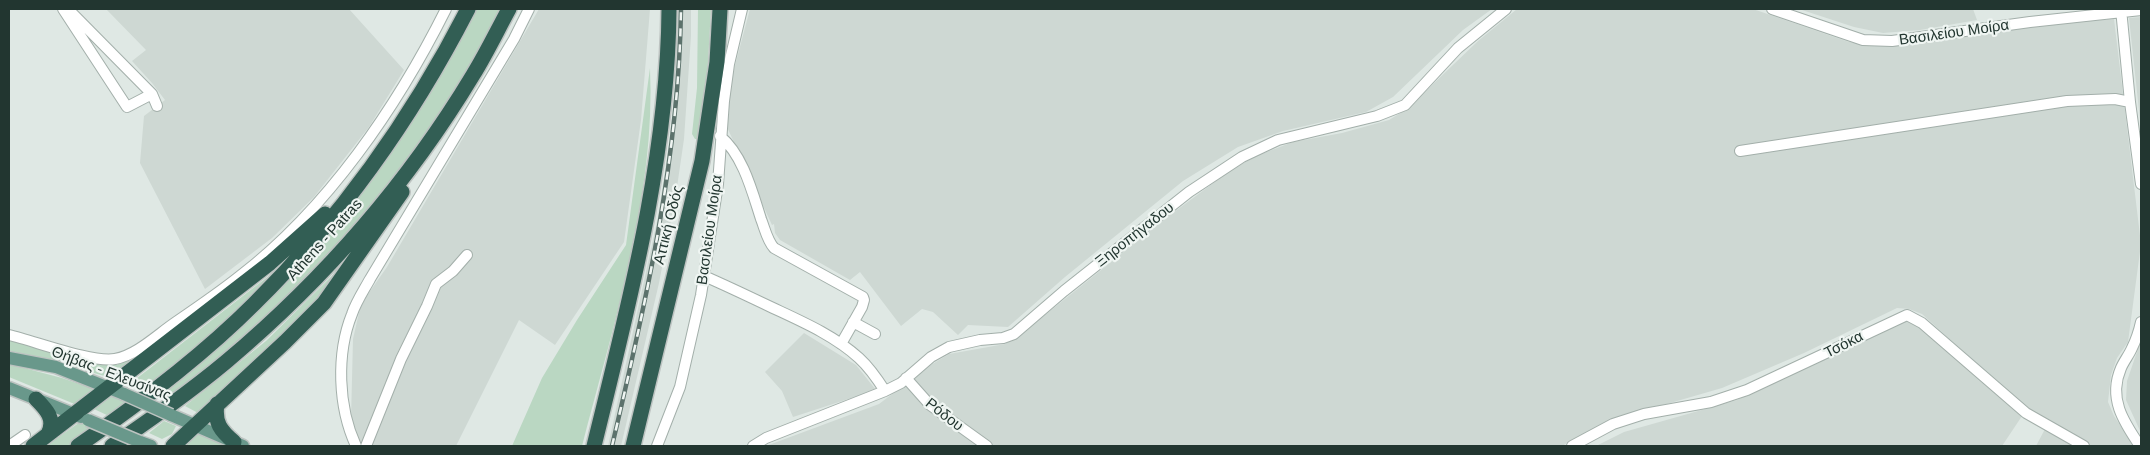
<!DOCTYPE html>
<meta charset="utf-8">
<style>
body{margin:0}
#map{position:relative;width:2150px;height:455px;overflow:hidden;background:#dfe8e4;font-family:Arial,sans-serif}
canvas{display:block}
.frame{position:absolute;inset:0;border:10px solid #223630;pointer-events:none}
</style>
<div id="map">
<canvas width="2150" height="455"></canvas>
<div class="frame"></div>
</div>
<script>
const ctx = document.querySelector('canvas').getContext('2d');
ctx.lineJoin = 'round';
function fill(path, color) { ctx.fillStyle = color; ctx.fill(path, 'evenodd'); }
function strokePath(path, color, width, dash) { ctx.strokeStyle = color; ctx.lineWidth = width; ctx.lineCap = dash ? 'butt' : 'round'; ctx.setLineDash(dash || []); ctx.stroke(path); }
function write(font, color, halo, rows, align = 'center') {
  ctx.font = font + ' Arial,sans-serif'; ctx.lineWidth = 4.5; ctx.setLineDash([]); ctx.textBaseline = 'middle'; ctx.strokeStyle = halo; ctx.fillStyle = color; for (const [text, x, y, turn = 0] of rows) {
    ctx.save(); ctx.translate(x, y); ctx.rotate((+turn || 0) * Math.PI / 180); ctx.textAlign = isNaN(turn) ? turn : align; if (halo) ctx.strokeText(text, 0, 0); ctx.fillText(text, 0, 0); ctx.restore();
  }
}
const built = new Path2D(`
 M106,9H349L404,70L369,127L314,197L272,238L205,289L140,163L144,116L165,100L152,83L132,61L146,50Z
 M539,9H650L641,120L624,242L555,345L519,320L456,446H365L359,440L351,419L353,339L361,304L387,267Z
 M678,9H691V36L684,139L676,194L659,283L621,446H608L658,217L673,120Z
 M750,9H1492L1463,30L1393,97L1366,112L1283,131L1238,147L1183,181L1065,277L1008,327L968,325L958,335L933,312L922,309L901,326L860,272L850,280L780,240L775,233L774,224L772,225L726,125L733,73Z
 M1517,9H1753L1849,42L1892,46L2023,26L2114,19L2141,244L2128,342L2117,358L2111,375L2108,402L2114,416L2134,446H2092L2027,410L1922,314L1909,309L1897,308L1804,353L1722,388L1608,421L1562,446H766L879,404L929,366L949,354L1005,344L1020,335L1166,218L1231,170L1256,156L1293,142L1342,133L1389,120L1407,109L1478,41Z
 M1799,9H1973L1977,20L1920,30L1883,33L1854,27Z
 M2141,17V129L2129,18Z
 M1903,320L1913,321L2022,416L2002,446H1596L1624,432L1737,400Z
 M804,333L856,365L876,390L793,417L782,391L765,372Z
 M2141,340V433L2126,400L2127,381Z
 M2045,429L2075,446H2036Z`);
const green = new Path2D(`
 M475,9H502C437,134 349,242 245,337C221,359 194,378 169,399L159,394L275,291Z
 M698,9H711L707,79L697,139H695L692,134L697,88Z
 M650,68C656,193 613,326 582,446H512L542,378L577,320L626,245Z
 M346,262L321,301L200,414L185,406L266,341Z
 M279,268V272L209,336L147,389L132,382Z
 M207,307L115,376L108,377L49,360L9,353V339L97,364L117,365L136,355Z
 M9,364L62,378L94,389L77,405L9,377Z
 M111,396L129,403L111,417L94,409Z
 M164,421L176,426L172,434L162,439L149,433Z
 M80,422L95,428L69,446H46Z
 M196,433L226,446H184Z`);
const minor = new Path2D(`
 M63,9L127,107L152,94L157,106
 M68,9L152,94
 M1772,9L1863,40L1892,41L2030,22L2141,10
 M2121,9L2130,102L2141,184
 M720,136C743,155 752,191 761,219C765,229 767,240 774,248L863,297L864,300L862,307L841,344
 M1740,151L2067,101L2115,99L2130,102
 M704,276C727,286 750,297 773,308C803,322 835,336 859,358C870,368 878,380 885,391
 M853,322L875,334
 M9,335C35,341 92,363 115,359C137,355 158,334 176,322C198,307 220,292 240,276C328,208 397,107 446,9
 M906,378L930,405L987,446
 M9,446L25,435
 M356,446C338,407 336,354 352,314C356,302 364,290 370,279L514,39L529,9
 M366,446L401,359L427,306L436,284L453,271L467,255
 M657,446L680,387L701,295L718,184L724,101L729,64L742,9
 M753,446L766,438L885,391L901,383L931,357L949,347L980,340L1003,338L1014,334L1064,291L1189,192L1242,157L1278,140L1377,116L1405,105L1458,48L1506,9
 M1572,446L1613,424L1644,414L1711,402L1747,390L1907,315L1922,323L2026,413L2084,446
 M2140,446C2123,421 2108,398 2121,368C2124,361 2129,355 2132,348C2136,340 2139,331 2141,322`);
const major = new Path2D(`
 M9,358L56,367L124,394
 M9,388L81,417
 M171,415L243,446
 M140,442L151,446`);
const highway = new Path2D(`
 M36,399C46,409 56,419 48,434
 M217,404C214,423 221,431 234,442
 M33,446L270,263L325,214
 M78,446C140,403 201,357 254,304C341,218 412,118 468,9
 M112,446C151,419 190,392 227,361C323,280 408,183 473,75C486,54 497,31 509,9
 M173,446L285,342L324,303L402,192
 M594,446C629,303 668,157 669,9
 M633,446L702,161L717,62L720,9`);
const rail = new Path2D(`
 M612,446C646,302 679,158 681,9`);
const majorBridge = new Path2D(`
 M124,394L171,415
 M88,420L140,442`);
const streetNames = [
 ["Βασιλείου Μοίρα",1954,33,-8],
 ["Αττική Οδός",669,225,-76],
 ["Βασιλείου Μοίρα",710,230,-82],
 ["Ξηροπήγαδου",1135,235,-38],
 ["Athens - Patras",325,240,-48],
 ["Τσόκα",1844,345,-27],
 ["Θήβας - Ελευσίνας",111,374,21],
 ["Ρόδου",944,415,38]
];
fill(built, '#ced8d3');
fill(green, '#bad7c2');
strokePath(minor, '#a3afaa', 12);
strokePath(major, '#bdc3c1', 15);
strokePath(highway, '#bdc3c1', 18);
strokePath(minor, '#fff', 10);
strokePath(major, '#69988b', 12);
strokePath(highway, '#325e54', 15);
strokePath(rail, '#5c726c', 4.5);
strokePath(rail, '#eff5f2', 2.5, [8]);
strokePath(majorBridge, '#bdc3c1', 15, []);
strokePath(majorBridge, '#69988b', 12);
write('15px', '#223630', '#eff5f2', streetNames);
</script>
